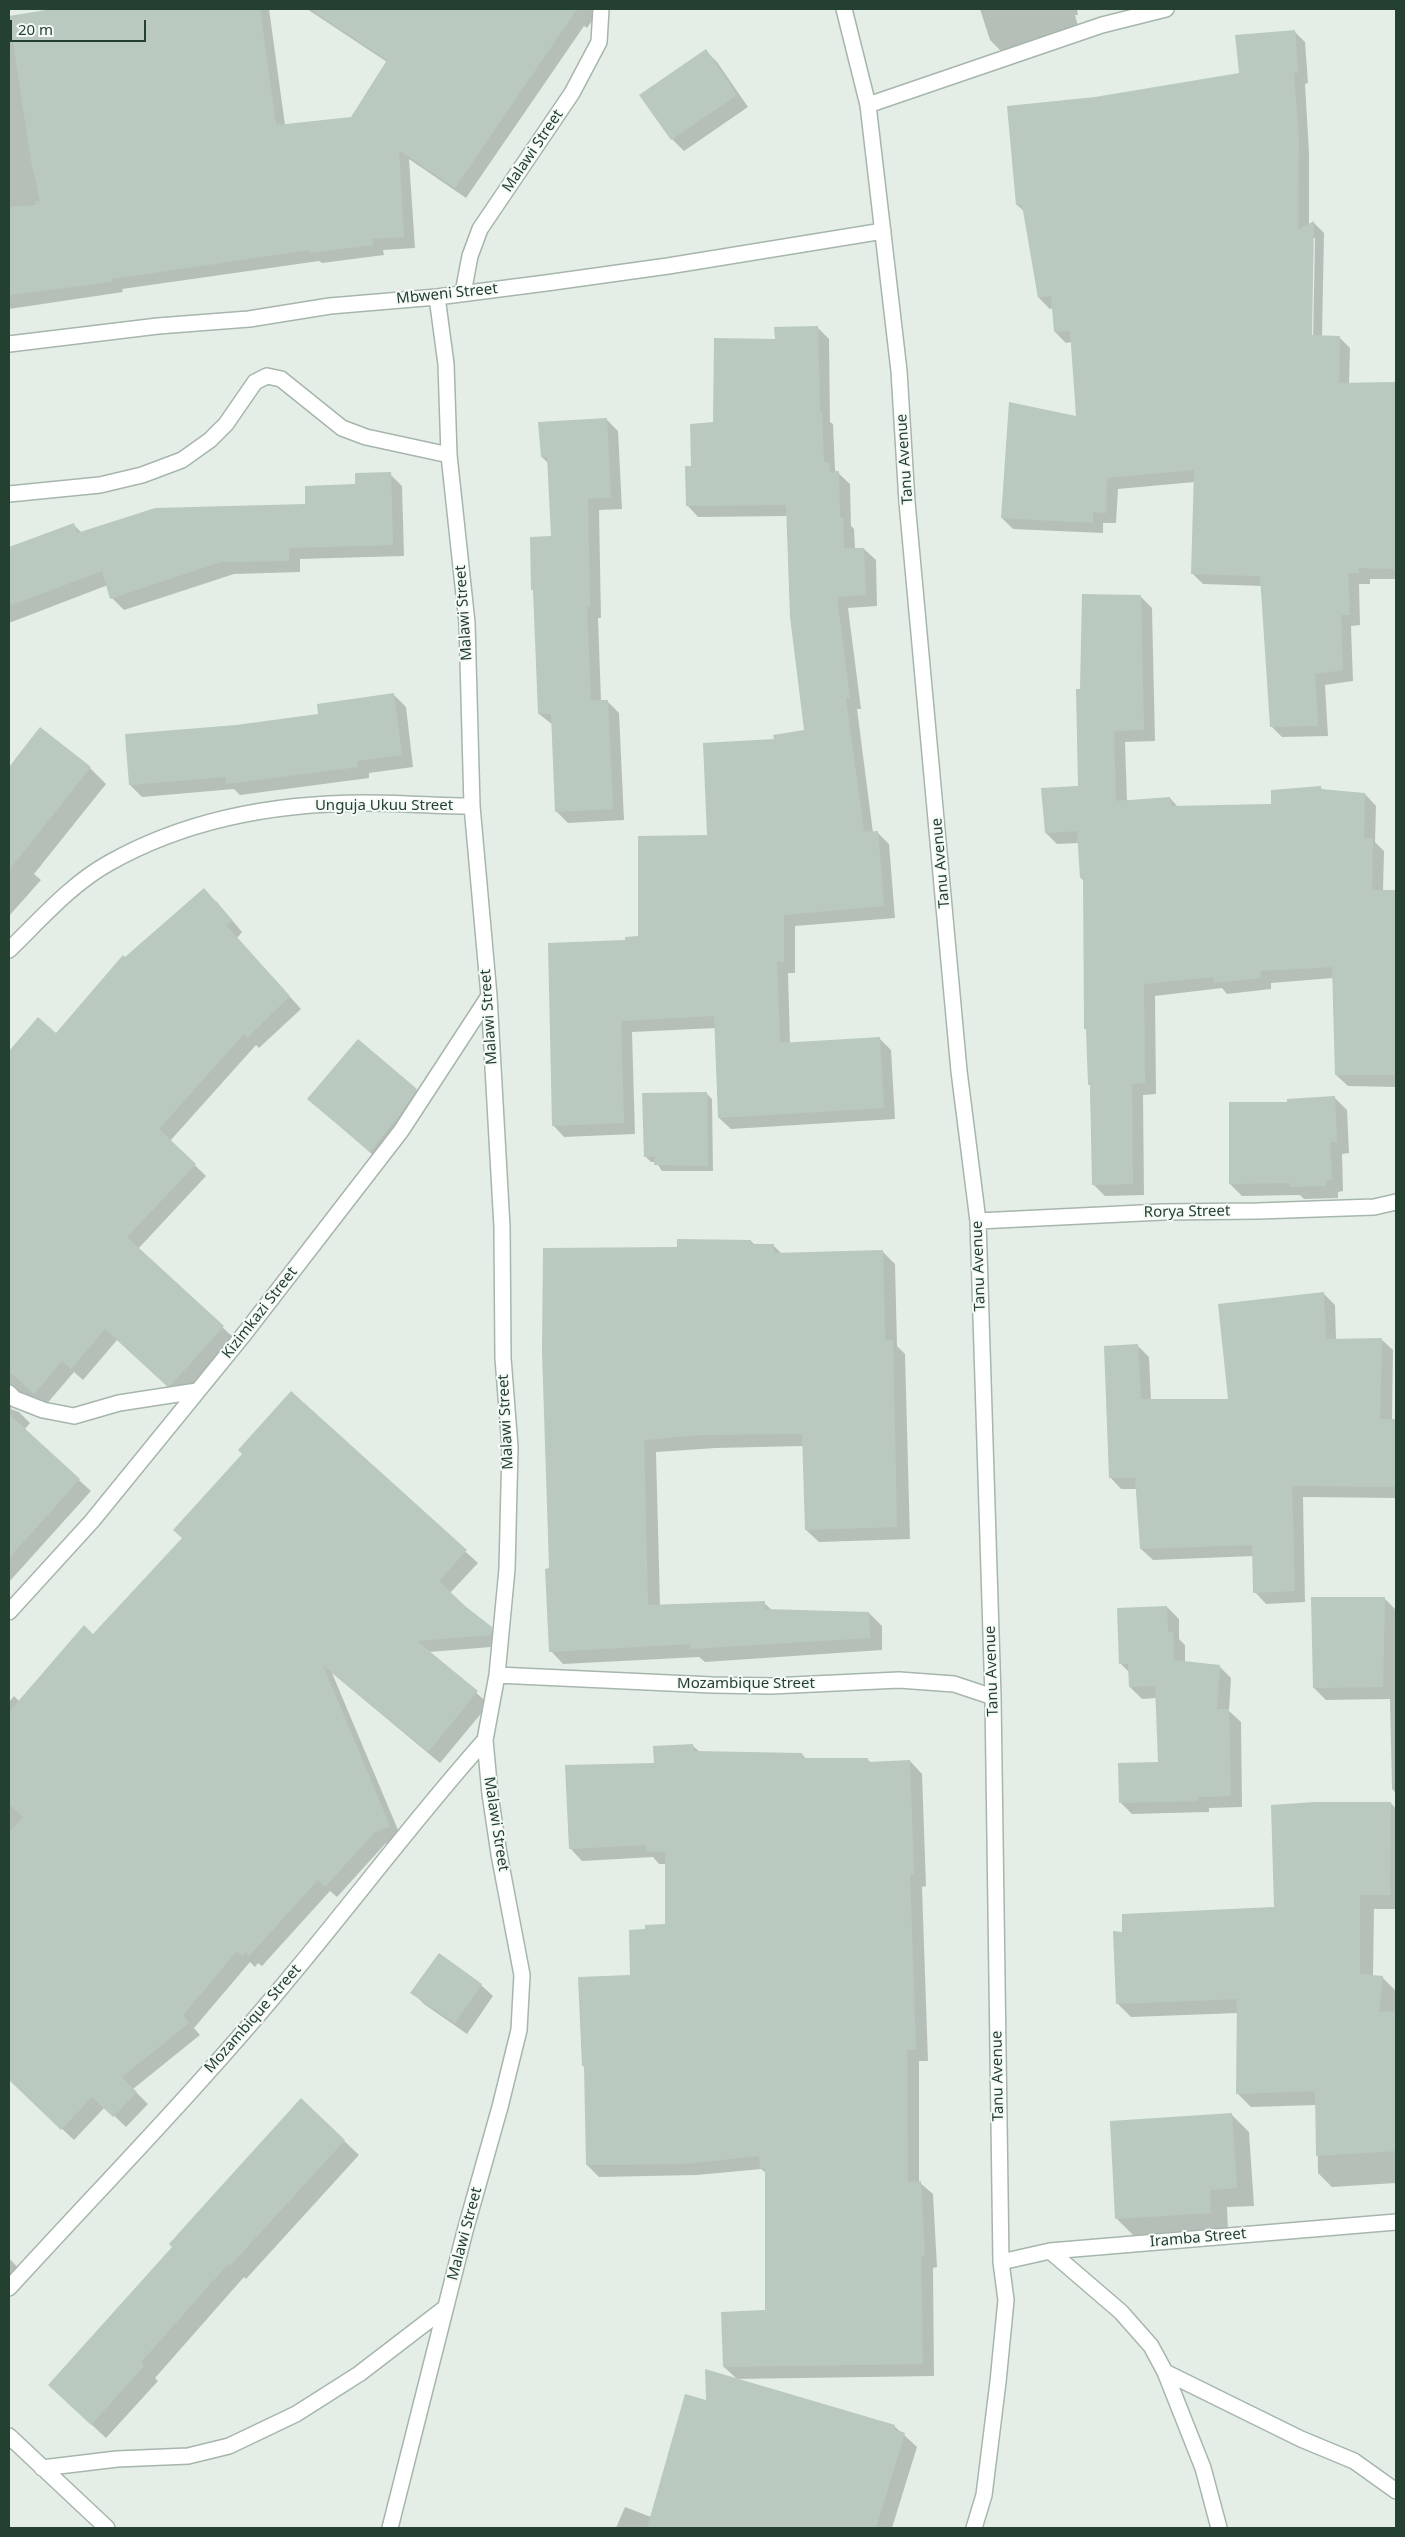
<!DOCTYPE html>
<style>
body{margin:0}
#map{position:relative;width:1405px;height:2537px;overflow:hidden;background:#e4eee7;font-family:"Noto Sans",sans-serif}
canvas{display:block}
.frame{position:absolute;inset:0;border:10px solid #234030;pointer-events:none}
.scale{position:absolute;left:10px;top:20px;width:136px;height:22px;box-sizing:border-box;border:2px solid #234030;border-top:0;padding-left:6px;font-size:15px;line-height:18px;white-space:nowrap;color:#234030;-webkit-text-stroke:4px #f5faf6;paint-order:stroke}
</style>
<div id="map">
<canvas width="1405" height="2537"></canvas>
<div class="frame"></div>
<div class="scale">20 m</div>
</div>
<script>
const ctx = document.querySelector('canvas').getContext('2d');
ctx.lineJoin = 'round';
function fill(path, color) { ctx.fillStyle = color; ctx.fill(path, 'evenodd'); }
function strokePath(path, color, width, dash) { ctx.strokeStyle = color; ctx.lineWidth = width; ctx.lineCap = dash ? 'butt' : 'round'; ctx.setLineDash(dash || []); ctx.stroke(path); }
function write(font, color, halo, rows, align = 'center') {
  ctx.font = font + ' "Noto Sans",sans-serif'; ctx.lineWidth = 4; ctx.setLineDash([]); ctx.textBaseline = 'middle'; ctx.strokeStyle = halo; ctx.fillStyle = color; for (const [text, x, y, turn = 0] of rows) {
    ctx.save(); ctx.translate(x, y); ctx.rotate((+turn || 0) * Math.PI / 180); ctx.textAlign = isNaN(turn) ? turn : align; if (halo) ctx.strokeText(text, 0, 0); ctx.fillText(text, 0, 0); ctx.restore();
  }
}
const shadow = new Path2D(`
 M60,9L78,11L90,9H269L285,125L351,118L387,62L307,9H600L587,28L584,26L466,198L409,159L415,248L383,250L384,255L322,263L319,261L122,289L123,292L9,309V18Z
 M980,9H1077L1078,15H1075L1081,37L1013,57L1005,49L1001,51L990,40Z
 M1294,31L1305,42L1308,83L1305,84L1309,153V225L1314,223L1324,233L1322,337H1339L1350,348L1349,384L1396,383V579H1370V584H1359L1360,625L1351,626L1353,681L1325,685L1328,736L1282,737L1271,726L1262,586L1203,584L1192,573L1195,482L1118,489L1116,523H1103V533L1013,529L1002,518L1077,418L1072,342L1066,343L1055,332L1053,308L1050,309L1039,298L1025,212L1017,205L1095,98L1240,74ZM1312,238H1315L1313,342H1310Z
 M705,50L717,62L748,107L684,151L672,139Z
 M817,327L829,339L830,422L833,424L835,470L850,484L851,526L854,529L855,549H864L876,560L877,606L848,608L861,709H857L873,833L877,832L889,844L895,918L795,926V973H788L790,1044L879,1038L891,1050L895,1119L731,1129L719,1118L716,1028L632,1032L635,1134L564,1137L553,1125L626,941L639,937L775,740L806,731L788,516L698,517L687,505L693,467L714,424L776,341Z
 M606,419L618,431L622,509L599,510L601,618H598L601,701H607L619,713L624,820L568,823L557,812L553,725L539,714L534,591L532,589L553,537L548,463L542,457Z
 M390,474L402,486L404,556L300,559V572L234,574L124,610L112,598L108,585L9,623V548L73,524L82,533L307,505Z
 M1140,596L1152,608L1155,741L1125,742L1127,802L1170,798L1178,807L1272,806L1320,787L1324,791L1365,794L1376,806L1375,842L1384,851L1383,891H1396V1087L1348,1086L1336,1075L1333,978L1271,983V989L1227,994L1222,988L1155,996L1156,1094L1143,1095L1144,1195L1105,1196L1093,1184L1084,881L1081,878L1079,843L1057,844L1046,833L1080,788L1081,690Z
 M394,695L406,707L413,767L369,773V778L240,795L234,789L142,797L130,785L236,726L319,715Z
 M40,729L90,768L106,784L34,874L41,880L9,916V769Z
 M216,901L242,932L237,938L301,1009L259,1048L256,1045L170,1141L206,1176L138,1249L235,1339L182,1397H179L117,1340L83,1380L74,1372L44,1407L13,1398L11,1409L19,1412L30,1423L24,1430L91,1491L9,1582V1053L38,1019L56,1034L125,959Z
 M416,1090L428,1102L382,1163L309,1099Z
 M706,1093L712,1099L713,1171H662L656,1162H651L645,1156Z
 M1335,1098L1347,1110L1349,1153L1342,1154L1343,1191L1338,1192V1198L1304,1199L1300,1195L1242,1196L1230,1184L1288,1103Z
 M751,1241L755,1245H773L782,1254L882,1251L895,1264L897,1346L905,1354L910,1539L819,1542L806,1530L803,1446L716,1448L656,1452L660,1606L764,1603L772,1610L869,1613L882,1626V1650L705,1662L699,1657L563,1664L551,1651L550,1570L678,1248Z
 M1323,1293L1335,1305L1336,1340L1381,1339L1393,1350L1392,1420H1396V1498L1303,1497L1305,1602L1266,1604L1255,1592L1254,1556L1153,1560L1141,1549L1137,1489H1121L1110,1477L1138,1346L1149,1357L1151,1400H1230Z
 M291,1393L478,1563L450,1593L503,1640V1646L429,1652L489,1704L440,1763L332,1673L401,1837L385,1844L337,1897L330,1891L262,1966L258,1963L255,1967L250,1962L194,2028L200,2035L133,2089L148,2104L126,2127L105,2107L74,2140L9,2079V1702L14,1696L19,1701L93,1635L183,1539L244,1454Z
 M1384,1598L1396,1610V1793L1392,1789L1390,1699L1326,1700L1314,1688Z
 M1167,1607L1179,1619V1639L1185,1645V1662L1219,1666L1231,1678L1229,1711L1241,1722L1242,1807L1209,1808V1812L1132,1814L1120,1802L1159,1763L1157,1698L1142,1699L1130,1687V1673L1120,1663Z
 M693,1746L700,1752L802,1754L806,1759H867L871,1763L910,1761L922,1774L926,1886L922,1887L928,2061H919V2182L933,2194L937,2267L933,2268L934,2376L737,2379L894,2426L904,2435L917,2447L892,2528H616L625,2507L651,2517L707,2401L737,2379L724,2367L767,2311L766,2173L761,2169L697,2175L599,2177L587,2165L586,2069L583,2066L631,1976L646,1931L667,1925V1864H659L653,1857L582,1861L570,1848L655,1765Z
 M1391,1803L1396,1809V1909H1374L1373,1977H1382L1396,1991V2183L1332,2187L1318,2173L1317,2105L1251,2107L1237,2093L1238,2013L1131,2017L1117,2003L1123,1933L1275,1908Z
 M481,1985L493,1996L467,2034L424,2004L412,1992Z
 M301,2100L359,2155L246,2279L244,2277L155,2378L158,2381L106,2438L64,2399L173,2247Z
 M1231,2114L1249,2132L1254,2206L1227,2207L1228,2230L1134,2236L1117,2219Z
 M9,2258L20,2270L9,2281Z`);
const building = new Path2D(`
 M52,9H260L276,125L351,117L387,60L310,9H577L455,188L399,150L404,237L372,239L373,245L310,253L309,250L112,279V282L9,295V207L35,205V202L40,201L31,160L9,16Z
 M1295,30L1298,73H1294L1299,141L1298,230L1314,221L1312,335L1340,336L1339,383L1396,382V569L1359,568V573H1348L1350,615H1341L1343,670L1315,674L1318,726L1270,727L1260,576L1191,574L1194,470L1107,478L1106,513L1093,512V523L1001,518L1009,402L1076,416L1070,331L1054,332L1051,296L1038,298L1022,205H1016L1007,106L1095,97L1239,73L1235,35Z
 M706,49L737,95L671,140L639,95Z
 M818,326L820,412H822L824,462H829L830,472L839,471L840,517H843L844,548H864L866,595L837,597L850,698H846L864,832L878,831L884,906L784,915V962H777L780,1043L880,1037L884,1108L718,1118L714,1016L621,1021L624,1123L552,1126L548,943L625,940V937L638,936V836L707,835L703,743L774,739L773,735L804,730L790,617L786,505L686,506L685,466H691L690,424L713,422L714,338L775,339L774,327Z
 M607,418L611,497L588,499L590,607H587L591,700H608L613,809L555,812L551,714H538L533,590H531L530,537L551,536L547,457H541L538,422Z
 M391,472L393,545L289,548V561L221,562L110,599L102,571L9,606V547L74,523L77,533L155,508L305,504V486L355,484V473Z
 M1082,594L1141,595L1144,730L1114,731L1116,801L1170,797L1171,806L1271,804V790L1321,786V789L1365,793L1364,838H1373L1372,890H1396V1075H1335L1332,967L1260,971L1261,978L1214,983L1213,977L1144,984L1145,1083L1132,1084L1133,1184L1092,1185L1090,1085H1088L1086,1029H1084L1083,878H1080L1077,831L1045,833L1041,788L1078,786L1076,689H1080Z
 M394,693L402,755L357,761L358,767L226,784V777L129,785L125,734L236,725L318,714L317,704Z
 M40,727L91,767L9,870V767Z
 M204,888L232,920L226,925L290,996L247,1038L244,1034L159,1129L196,1164L127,1237L224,1326L170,1386H167L105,1329L71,1369L62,1361L34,1394L9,1371V1051L38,1017L56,1033L123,955L125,957Z
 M358,1039L417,1089L400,1115L370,1152L307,1099Z
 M707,1092L708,1166L654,1165L655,1156L644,1157L642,1093Z
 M1335,1096L1337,1142H1330L1332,1180H1326V1186L1290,1187V1183L1229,1184V1102H1287V1099Z
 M677,1239L751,1240V1244H774V1253L883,1250L885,1340H893L897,1527L805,1530L802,1434L702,1435L644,1440L648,1605L765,1601V1609L869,1612L870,1638L691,1649L690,1644L549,1652L545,1569L549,1568L542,1352L543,1248L677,1247Z
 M1324,1292L1326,1339L1382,1338L1380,1419H1396V1487L1292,1486L1295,1591L1253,1593L1252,1545L1140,1549L1135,1478H1109L1104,1346L1138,1344L1141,1399H1228L1218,1304Z
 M291,1391L467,1550L439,1581L465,1606L492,1627L491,1635L417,1641L478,1691L428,1752L323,1665L390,1826L374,1833L325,1887L318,1880L249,1956L246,1952L242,1956L237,1951L183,2015L189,2023L122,2077L137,2092L113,2117L92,2097L61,2130L9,2080V1833L23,1817L9,1804V1712L84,1625L93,1634L182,1538L173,1530L242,1454L238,1450Z
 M9,1414L80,1479L9,1558Z
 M1311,1597H1385L1383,1687L1313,1688Z
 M1167,1606L1168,1632H1173L1174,1660L1220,1665L1217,1709H1229L1231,1796L1198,1797V1801L1119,1803L1118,1763L1158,1762L1155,1686L1129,1687L1128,1664H1119L1117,1608Z
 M693,1744L694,1751L802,1753V1758H868V1762L910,1760L914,1874L910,1875L916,2049L907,2050L908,2182L921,2181L925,2256H921L923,2364L723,2367L721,2312L765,2310V2168L760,2169L759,2156L685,2164L586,2165L584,2066H582L578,1977L630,1975L629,1930L645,1929V1925L665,1924V1852H646V1845L569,1849L565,1765L654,1763L653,1746Z
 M1315,1802H1391L1390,1895H1360V1974L1383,1976L1379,2012L1396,2011V2151L1316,2156L1315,2091L1236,2094L1237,1999L1116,2004L1113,1931L1122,1932V1914L1274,1907L1271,1805Z
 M439,1953L482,1984L455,2023L410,1993Z
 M301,2098L345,2140L230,2266L228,2264L141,2362L144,2366L91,2425L48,2385L172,2247L169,2244L195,2215Z
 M1232,2113L1237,2188L1210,2190L1211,2213L1115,2219L1110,2121Z
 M705,2369L895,2425L894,2429L905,2433L876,2528H647L685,2394L706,2400Z`);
const minor = new Path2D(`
 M844,9L868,105L899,371L907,502L959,1071L978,1221L993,1697L1001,2262L1006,2300L998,2382L984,2495L974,2528
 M868,105L1102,25L1166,9
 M463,293L470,256L480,229L572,93L599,42L601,9
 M9,344L158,326L249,319L330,306L437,297L546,283L668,266L883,231
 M9,494L100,485L142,475L182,460L210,440L226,424L255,382L267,376L281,379L342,428L366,437L449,455
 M9,950C40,920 71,884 109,863C187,819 277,803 366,803C401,803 436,806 472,806
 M978,1221L1162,1212L1258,1211L1374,1207L1396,1202
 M9,1393L15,1399L43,1410L74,1416L119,1403L197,1391
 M9,1612L92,1521L245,1333L401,1131L489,996
 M497,1675L712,1685L771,1686L899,1680L954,1684L993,1697
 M1050,2251L1121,2312L1151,2346L1165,2372L1203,2468L1219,2528
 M1001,2262L1050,2251L1396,2222
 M9,2288C105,2183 205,2081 295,1971C359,1894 419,1814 485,1740
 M1165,2372L1301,2439L1354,2461L1396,2491
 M9,2436L107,2528
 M42,2468L117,2459L188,2456L229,2446L296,2414L359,2374L445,2308
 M390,2528L465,2231L500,2107L519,2030L522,1975L499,1854L490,1794L485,1740L497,1675L507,1569L510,1447L503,1358L502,1227L489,996L472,806L467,623L449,455L446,364L437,297`);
const streetNames = [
 ["Malawi Street",533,151,-56],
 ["Mbweni Street",447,294,-6],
 ["Tanu Avenue",905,459,-94],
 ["Malawi Street",464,613,-94],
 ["Unguja Ukuu Street",384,806],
 ["Tanu Avenue",941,863,-95],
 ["Malawi Street",489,1017,-94],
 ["Rorya Street",1187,1212,-1],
 ["Tanu Avenue",979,1266,-92],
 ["Kizimkazi Street",260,1313,-52],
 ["Malawi Street",506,1422,-93],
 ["Tanu Avenue",992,1671,-92],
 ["Mozambique Street",746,1684],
 ["Malawi Street",496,1824,81],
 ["Mozambique Street",253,2019,-49],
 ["Tanu Avenue",998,2076,-91],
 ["Malawi Street",465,2234,-75],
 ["Iramba Street",1198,2238,-5]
];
fill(shadow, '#0003');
fill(building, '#b9c9bf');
strokePath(minor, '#a6b6ac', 18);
strokePath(minor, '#fff', 15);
write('15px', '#234030', '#f5faf6', streetNames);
</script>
